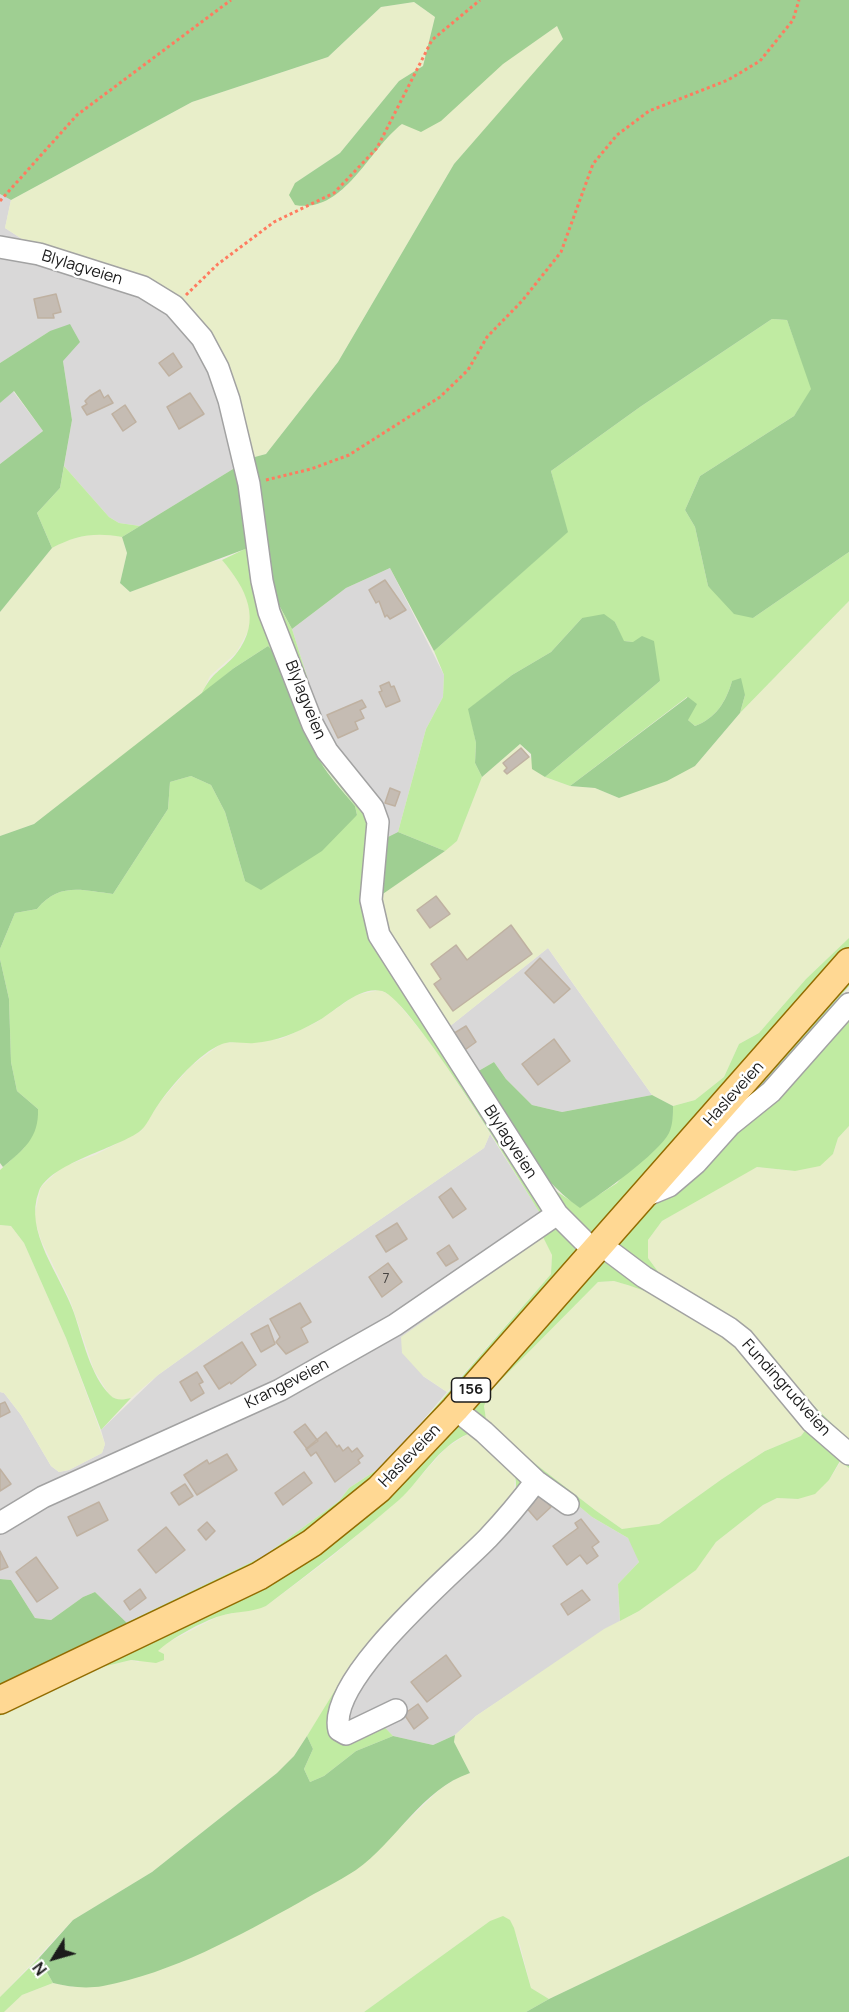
<!DOCTYPE html>
<style>
body{margin:0}
#map{position:relative;width:849px;height:2012px;overflow:hidden;background:#edeadf;font-family:Manrope,sans-serif}
canvas{display:block}
.north{position:absolute;left:24px;top:1928px;width:60px;height:60px;-webkit-text-stroke:4px #fff;paint-order:stroke;rotate:233deg;font-size:16px;font-weight:700;line-height:24px;text-align:center;color:#1b1b1b}
.north::after{content:'';display:block;margin:auto;width:21px;height:27px;background:#1b1b1b;clip-path:polygon(50% 0,100% 100%,50% 72%,0 100%)}
</style>
<div id="map">
<canvas width="849" height="2012"></canvas>
<div class="north">N</div>
</div>
<script>
const ctx = document.querySelector('canvas').getContext('2d');
ctx.lineJoin = 'round';
function fill(path, color) { ctx.fillStyle = color; ctx.fill(path, 'evenodd'); }
function strokePath(path, color, width, dash) { ctx.strokeStyle = color; ctx.lineWidth = width; ctx.lineCap = dash ? 'butt' : 'round'; ctx.setLineDash(dash || []); ctx.stroke(path); }
function write(font, color, halo, rows, align = 'center') {
  ctx.font = font + ' Manrope,sans-serif'; ctx.lineWidth = 5; ctx.setLineDash([]); ctx.textBaseline = 'middle'; ctx.strokeStyle = halo; ctx.fillStyle = color; for (const [text, x, y, turn = 0] of rows) {
    ctx.save(); ctx.translate(x, y); ctx.rotate((+turn || 0) * Math.PI / 180); ctx.textAlign = isNaN(turn) ? turn : align; if (halo) ctx.strokeText(text, 0, 0); ctx.fillText(text, 0, 0); ctx.restore();
  }
}
const residential = new Path2D(`
 M0,194L11,200L5,228L22,239L130,271L171,291L195,311L233,385L251,458L140,526L119,523L109,517L64,466L72,420L63,361L50,331L0,363Z
 M13,391L43,431L0,464V403Z
 M390,568L444,675L443,697L426,729L398,832L386,838L334,748L314,699L292,629L346,588Z
 M548,948L552,954L652,1095L562,1112L532,1105L506,1079L494,1062L475,1073L444,1031Z
 M490,1134L542,1216L543,1237L509,1259L423,1376L447,1392L386,1464L349,1488L339,1501L264,1556L127,1623L95,1592L83,1597L51,1620L35,1618L11,1580L0,1579V1392L4,1393L21,1415L51,1466L59,1472L69,1470L102,1453L105,1444L101,1430L158,1375L253,1307L484,1148Z
 M544,1477L592,1517L628,1538L634,1547L639,1562L618,1584L620,1621L476,1716L455,1735L433,1745L393,1736L372,1715L351,1723L345,1715V1674L358,1658Z`);
const farmland = new Path2D(`
 M414,2L435,17L423,66L399,81L340,153L295,183L340,192L385,137L402,124L503,63L557,26L564,40L454,164L338,362L266,454L251,458L233,385L195,311L171,291L130,271L22,239L5,228L11,200L192,102L328,57L381,7Z
 M99,532L122,537L127,553L120,583L130,592L204,563L222,560L238,578L250,604L251,626L236,653L210,676L201,695L34,824L0,836V612L52,548L64,541Z
 M849,601V938L806,979L759,1033L739,1044L724,1077L695,1100L673,1106L652,1095L548,948L444,1031L395,956L377,898L457,841L482,777L520,744L545,777L570,786L595,788L619,798L695,766L740,713Z
 M380,990L392,996L434,1047L490,1134L484,1148L253,1307L158,1375L131,1398L121,1401L110,1396L94,1370L70,1300L41,1240L34,1217L41,1187L62,1167L95,1155L141,1131L160,1102L190,1067L222,1043L281,1039L317,1022L356,995Z
 M849,1126V1440L805,1396L768,1350L719,1308L659,1273L648,1258V1240L662,1221L738,1176L757,1167L795,1171L833,1154L838,1138Z
 M0,1225L11,1226L24,1243L66,1338L105,1444L102,1453L69,1470L59,1472L51,1466L21,1415L4,1393L0,1392Z
 M543,1237L552,1254L551,1274L447,1392L423,1376L402,1353L401,1337Z
 M614,1281L643,1289L701,1319L732,1341L807,1428L801,1436L765,1451L722,1479L659,1524L643,1528L622,1529L595,1510L515,1448L486,1419L484,1406L490,1391L568,1310L598,1282Z
 M468,1434L480,1437L506,1462L515,1476L513,1503L358,1658L294,1756L277,1773L152,1872L73,1920L0,1997V1716L94,1669L131,1660L138,1662L165,1644L219,1616L266,1606L329,1559L401,1498L446,1448Z
 M841,1461L849,1468V1856L549,1999L531,1988L520,1945L510,1920L490,1921L364,2012H4L22,1995L53,1983L73,1987L357,1869L439,1790L458,1777L470,1773L454,1742L455,1735L476,1716L604,1629L639,1611L695,1570L716,1542L763,1505L777,1498L798,1499L829,1480Z`);
const grass = new Path2D(`
 M772,319L787,320L812,389L794,416L700,476L685,510L695,527L708,586L753,618L849,552V601L740,713L745,695L732,681C726,702 716,718 695,726L688,720L687,697L570,786L545,777L660,681L633,642L623,641L615,622L582,618L551,652L512,675L469,709L476,743L475,763L482,777L457,841L445,851L398,832L426,729L443,697L444,675L434,651L567,532L551,471L640,407Z
 M64,466L109,517L119,523L140,526L122,537C95,532 76,535 52,548L37,513L60,488Z
 M247,548L292,629L314,699L334,748L376,799L377,886L382,933L556,1191L580,1207L617,1183L672,1121L673,1106L695,1100L724,1077L739,1044L759,1033L806,979L849,938V986L830,1008L849,1011V1126L838,1138L833,1154L820,1166L795,1171L757,1167L662,1221L648,1240V1258L659,1273L719,1308L768,1350L805,1397L849,1440V1468L840,1461L829,1480L815,1494L798,1499L777,1498L763,1505L716,1542L696,1570L639,1611L620,1621L618,1584L639,1562L628,1538L592,1517L544,1477L513,1503C515,1494 518,1483 514,1474C507,1457 486,1438 468,1434C438,1446 422,1479 399,1500C356,1537 311,1572 266,1606C251,1613 235,1611 220,1616C203,1621 170,1639 158,1651L164,1654V1660L156,1663L131,1660L94,1669L0,1716V1684L264,1556L339,1501L349,1488L386,1464L551,1274L552,1255L543,1237L542,1216C519,1180 412,1000 382,991C359,985 335,1012 316,1022C296,1033 277,1041 254,1043C245,1044 231,1040 222,1044C199,1053 171,1086 158,1105C152,1113 147,1126 139,1132C114,1149 50,1164 39,1191C23,1232 61,1275 74,1313C83,1339 90,1375 110,1395C116,1401 123,1400 131,1398L101,1430L66,1338L24,1243L11,1226L0,1225V1170L24,1148L38,1109L17,1091L11,1062L9,999L0,959V949L15,913L37,909C59,882 82,890 113,894L168,809L170,782L191,776L211,785L225,812L245,881L357,815L355,806L320,762L268,646L234,668L201,695C213,670 221,672 236,654C263,620 246,588 222,560ZM614,1281C654,1292 701,1312 732,1341C759,1367 782,1399 807,1428L801,1436L765,1451L722,1479L659,1524L622,1529L595,1510L515,1448L486,1419L484,1406L490,1391L598,1282Z
 M345,1674V1715L351,1722L372,1714L393,1736L356,1751L324,1776L310,1782L304,1769L313,1749L307,1736Z
 M503,1916L510,1920L514,1928L531,1988L549,1999L526,2012H364L490,1921Z
 M39,1958L53,1983L22,1995L4,2012H0V1997Z`);
const forest = new Path2D(`
 M0,0H849V552L753,618L734,614L708,586L695,527L685,510L700,476L794,416L811,389L787,320L772,319L640,407L551,471L568,532L434,651L390,568L346,588L292,629L248,548L130,592L120,583L127,553L122,537L251,458L266,454L338,362L454,164L563,39L557,26L503,64L441,121L421,132L402,124C368,150 344,214 295,205L289,195L295,183L340,153L399,81L423,66L435,17L414,2L381,7L328,57L192,102L11,200L0,194Z
 M70,324L80,342L63,361L72,420L60,488L37,513L52,548L0,612V464L43,431L14,391L0,403V363L50,331Z
 M604,614L615,622L624,641L633,642L642,636L654,641L660,681L545,777L532,769L531,754L520,744L482,777L475,763L476,743L468,709L512,675L551,652L582,618Z
 M268,646C295,674 300,726 320,761C329,777 343,791 355,806L357,815L322,851L261,890L245,881L225,812L211,785L191,776L170,782L168,809L113,894C82,890 59,882 37,909L15,913L0,949V836L34,824L234,668Z
 M741,678L745,695L740,713L695,766L667,781L619,798L595,788L570,786L688,697L697,704L688,720L695,726C716,718 726,702 732,681Z
 M398,832L445,851L377,898L386,838Z
 M0,959L9,999L11,1062L17,1091L38,1109C39,1138 24,1149 3,1167L0,1163Z
 M494,1062L506,1079L532,1105L562,1112L652,1095L673,1106C673,1115 673,1124 669,1133C658,1154 601,1194 580,1208C532,1174 506,1122 475,1073Z
 M0,1579L11,1580L35,1618L51,1620L83,1597L95,1592L127,1623L0,1684Z
 M455,1735L454,1742L470,1773C422,1789 396,1842 356,1870C338,1882 318,1891 300,1902C239,1936 172,1973 103,1986C86,1989 69,1987 53,1983L39,1958L73,1920L152,1872L277,1773L294,1756L307,1736L313,1749L304,1769L310,1782L324,1776L356,1751L393,1736L433,1745Z
 M849,1856V2012H526L549,1999Z`);
const building = new Path2D(`
 M56,294L61,312L53,314L54,318H38L34,299Z
 M173,353L182,367L169,376L159,363Z
 M100,390L104,398L108,395L113,403L87,415L82,407L87,404L85,401L90,396Z
 M190,393L204,414L179,429L167,407Z
 M125,405L136,422L123,431L112,414Z
 M385,580L406,610L390,619L387,615L385,617L379,601L376,603L369,590Z
 M389,682L391,687L394,686L400,701L386,707L379,692L382,691L380,686Z
 M362,700L366,707L360,710L364,718L355,722L358,729L338,738L327,715Z
 M521,748L529,757L507,774L504,771L507,768L503,763Z
 M390,788L400,792L395,806L385,803Z
 M436,896L450,914L430,928L417,910Z
 M511,925L532,954L453,1011L434,984L441,979L431,964L456,945L467,960Z
 M540,958L570,989L554,1003L525,973Z
 M466,1026L476,1042L462,1052L451,1035Z
 M554,1039L570,1061L538,1085L522,1064Z
 M451,1188L466,1209L453,1218L439,1197Z
 M397,1223L407,1239L386,1252L376,1236Z
 M449,1245L458,1259L446,1266L437,1253Z
 M388,1263L402,1282L382,1297L369,1277Z
 M300,1303L311,1322L301,1328L308,1342L286,1354L276,1342L280,1337L270,1319Z
 M268,1325L275,1344L261,1352L251,1334Z
 M242,1342L256,1365L231,1384L230,1382L219,1389L204,1366Z
 M197,1372L203,1382L199,1384L204,1393L191,1401L180,1382Z
 M5,1402L10,1412L0,1417V1404Z
 M305,1424L318,1441L307,1449L294,1432Z
 M326,1432L337,1447L339,1445L343,1451L348,1447L352,1452L357,1448L363,1456L358,1460L360,1463L335,1482L316,1452L311,1456L306,1449Z
 M227,1454L237,1470L197,1495L184,1475L207,1460L209,1464Z
 M0,1469L11,1484L0,1491Z
 M304,1472L312,1483L283,1505L275,1493Z
 M185,1484L193,1496L179,1505L171,1493Z
 M538,1492L551,1507L537,1520L524,1505Z
 M99,1502L108,1520L77,1536L68,1517Z
 M581,1519L599,1542L592,1547L598,1556L587,1564L580,1555L567,1565L553,1546L578,1528L575,1523Z
 M207,1522L215,1531L206,1540L198,1530Z
 M166,1527L185,1550L156,1573L138,1550Z
 M0,1551L8,1567L0,1570Z
 M36,1557L58,1588L37,1602L16,1572Z
 M140,1589L146,1598L130,1610L124,1601Z
 M582,1590L590,1600L568,1615L561,1604Z
 M446,1655L461,1676L427,1702L411,1682Z
 M418,1704L428,1718L414,1729L404,1714Z`);
const path = new Path2D(`
 M0,201L77,115L231,0
 M186,295L218,264L274,222L334,193L377,148L432,40L480,0
 M266,480L311,469L349,455L440,397L468,370L487,337L522,301L561,252L593,164L617,135L649,111L728,80L760,61L793,20L799,0`);
const minor = new Path2D(`
 M0,247L39,254L143,287L174,306L202,338L218,368L229,400L249,484L262,581L269,612L313,725L327,751L373,808L378,822L371,900L379,935L557,1214L594,1251
 M645,1196L669,1186L696,1163L730,1125L771,1092L849,1004
 M600,1244L644,1277L729,1328L743,1339L812,1422L849,1454
 M455,1409L484,1432L536,1481L568,1504
 M0,1523L43,1497L280,1390L395,1325L557,1214
 M396,1710L346,1734L339,1730C326,1679 454,1573 488,1538C505,1520 521,1501 536,1481`);
const major = new Path2D(`
 M0,1700L259,1576L312,1543L379,1489L455,1409L849,962`);
const numberNames = [
 ["7",386,1279]
];
const shields = [
 [471,1390,39]
];
const shieldNames = [
 ["156",471,1390]
];
const streetNames = [
 ["Blylagveien",82,268,17],
 ["Blylagveien",305,700,68],
 ["Hasleveien",734,1094,-48],
 ["Blylagveien",510,1142,57],
 ["Krangeveien",287,1384,-27],
 ["Fundingrudveien",786,1388,48],
 ["Hasleveien",410,1456,-46]
];
fill(residential, '#d9d8d8');
fill(farmland, '#e8eec9');
fill(grass, '#c0eba2');
fill(forest, '#9fcf92');
fill(building, '#c5bcb3');
strokePath(building, '#bfb1a1', 1.5);
strokePath(minor, '#a2a2a2', 24);
strokePath(major, '#926c00', 30);
strokePath(path, '#ff7b5f', 3, [3, 3]);
strokePath(minor, '#fff', 21);
strokePath(major, '#ffd893', 27);
write('14px', '#464341', null, numberNames);
for (const [x, y, w] of shields) { const box = new Path2D(); box.roundRect(x - w / 2, y - 12, w, 24, 4.5); ctx.fillStyle = '#fff'; ctx.fill(box); strokePath(box, '#1b1b1b', 1.5); }
write('bold 15px', '#1b1b1b', null, shieldNames);
write('16px', '#1b1b1b', '#fff', streetNames);
</script>
